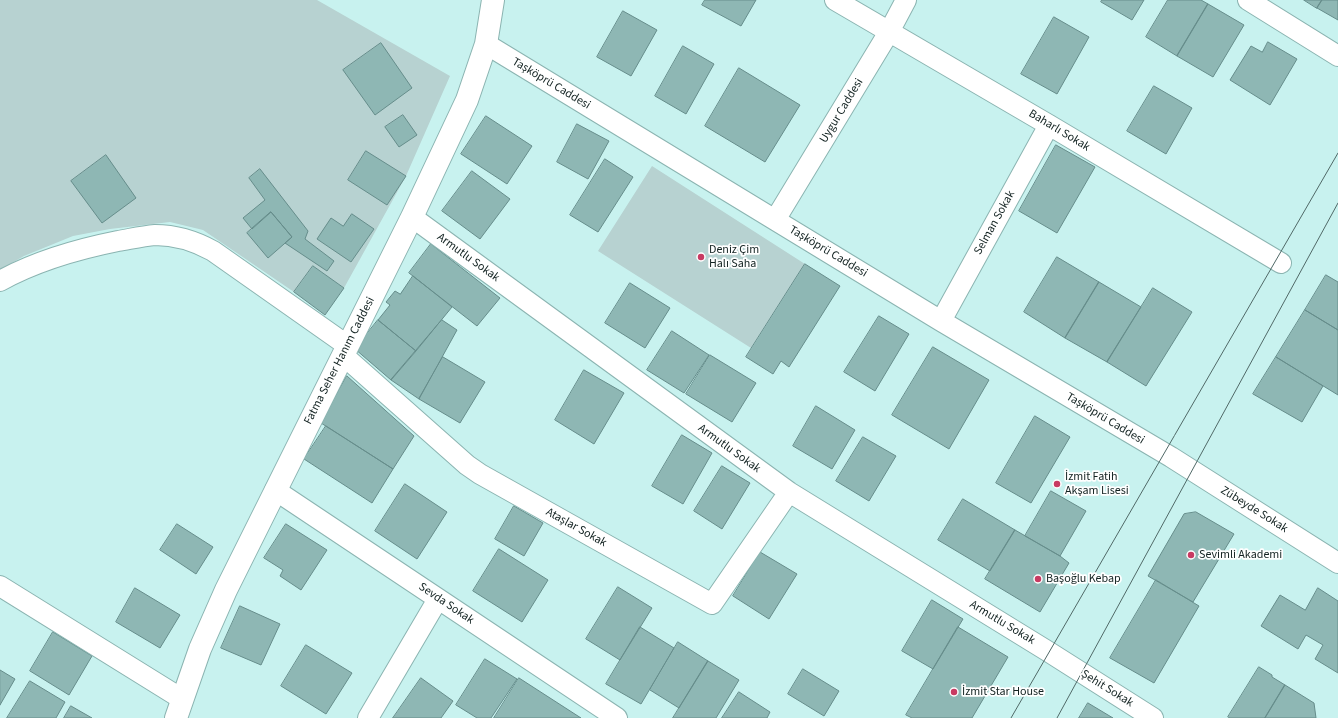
<!DOCTYPE html>
<meta charset="utf-8">
<style>
body{margin:0}
canvas{display:block;background:#c8f2ef}
</style>
<canvas width="1338" height="718"></canvas>
<script>
const ctx = document.querySelector('canvas').getContext('2d');
ctx.lineJoin = 'round';
function fill(path, color) { ctx.fillStyle = color; ctx.fill(path, 'evenodd'); }
function strokePath(path, color, width, dash) { ctx.strokeStyle = color; ctx.lineWidth = width; ctx.lineCap = dash ? 'butt' : 'round'; ctx.setLineDash(dash || []); ctx.stroke(path); }
function write(font, color, halo, rows, align = 'center') {
  ctx.font = font + ' "Source Sans 3",sans-serif'; ctx.lineWidth = 3.5; ctx.setLineDash([]); ctx.textBaseline = 'middle'; ctx.strokeStyle = halo; ctx.fillStyle = color; for (const [text, x, y, turn = 0] of rows) {
    ctx.save(); ctx.translate(x, y); ctx.rotate((+turn || 0) * Math.PI / 180); ctx.textAlign = isNaN(turn) ? turn : align; if (halo) ctx.strokeText(text, 0, 0); ctx.fillText(text, 0, 0); ctx.restore();
  }
}
const green = new Path2D(`
 M0,0H317L450,76L406,176L344,288L313,266L294,292L203,230L170,222L110,229L73,236L24,256L0,270Z
 M652,166L805,264L751,348L598,251Z`);
const building = new Path2D(`
 M705,0H756L741,26L702,5Z
 M1102,0H1144L1132,20L1101,2Z
 M1168,0H1201L1208,4L1177,56L1146,37Z
 M1304,0H1322L1317,8Z
 M1322,0H1338V20L1317,8Z
 M1208,4L1244,25L1213,77L1177,56Z
 M623,11L657,30L631,76L597,57Z
 M1054,17L1089,37L1057,94L1021,74Z
 M1268,42L1297,59L1270,105L1230,80L1251,46L1262,52Z
 M381,43L412,88L375,115L343,70Z
 M683,46L714,64L686,114L655,96Z
 M739,68L800,105L765,162L705,126Z
 M1154,86L1192,108L1166,154L1127,131Z
 M403,115L417,135L399,147L385,127Z
 M486,116L532,146L507,184L461,154Z
 M577,124L609,141L588,179L557,162Z
 M1056,145L1095,167L1057,233L1019,211Z
 M366,151L406,176L387,205L348,180Z
 M106,155L136,198L102,223L71,181Z
 M605,159L633,177L598,232L570,215Z
 M260,169L308,231L305,239L334,261L327,271L285,243L292,237L271,212L252,229L243,218L265,200L249,178Z
 M472,171L510,199L480,239L442,211Z
 M271,212L292,237L268,258L247,233Z
 M352,214L374,229L351,262L317,239L331,218L343,226Z
 M431,244L500,298L477,326L409,273Z
 M1057,257L1099,282L1065,338L1024,312Z
 M805,264L840,286L789,367L781,361L773,374L746,357Z
 M313,266L344,288L325,315L294,292Z
 M1326,275L1338,282V330L1305,310Z
 M413,276L452,307L416,351L378,320L390,305L386,302L395,291L400,294Z
 M1099,282L1141,307L1107,362L1065,338Z
 M630,283L670,308L645,348L605,323Z
 M1153,288L1192,312L1146,386L1107,362Z
 M1305,310L1338,330V395L1276,357Z
 M879,316L909,334L875,391L844,372Z
 M378,320L416,351L391,380L355,349Z
 M442,320L457,330L419,399L391,380Z
 M672,331L709,355L684,393L647,370Z
 M933,347L989,380L949,449L892,415Z
 M710,355L756,383L732,422L686,394Z
 M443,357L485,382L460,423L419,399Z
 M1276,357L1323,386L1302,422L1253,394Z
 M584,370L624,393L594,444L555,420Z
 M347,376L414,436L393,469L321,423Z
 M816,406L855,430L832,469L793,446Z
 M1035,416L1070,437L1031,503L996,483Z
 M326,426L393,469L372,503L304,459Z
 M682,435L712,453L683,504L652,486Z
 M863,437L896,456L869,501L836,481Z
 M722,466L750,483L722,529L694,511Z
 M405,484L447,512L417,559L375,531Z
 M1051,491L1086,511L1060,556L1025,536Z
 M963,499L1015,530L990,571L938,540Z
 M514,506L543,523L524,556L495,539Z
 M1196,512L1234,534L1193,602L1148,576L1184,514Z
 M177,524L213,547L196,574L160,550Z
 M286,524L327,550L301,590L280,576L283,570L264,558Z
 M1015,530L1060,556L1069,563L1040,612L985,579Z
 M499,549L548,580L522,622L473,591Z
 M760,552L797,574L769,619L733,596Z
 M1156,580L1199,606L1154,683L1110,658Z
 M618,587L652,608L620,660L586,639Z
 M135,588L180,615L160,648L116,622Z
 M1318,588L1338,601V673L1315,659L1323,645L1306,635L1298,649L1261,626L1280,595L1305,610Z
 M932,600L963,619L933,669L902,651Z
 M240,606L280,624L261,665L221,648Z
 M640,627L674,648L641,704L606,684Z
 M958,627L1008,657L972,718H912L906,715Z
 M53,632L92,656L69,695L30,671Z
 M678,642L708,661L679,708L650,690Z
 M306,645L352,673L326,714L281,686Z
 M485,659L517,679L491,718H477L456,705Z
 M708,661L739,680L716,718H673Z
 M1259,667L1272,675V677L1285,685L1265,718H1230L1228,717Z
 M803,669L839,691L824,716L788,694Z
 M0,670L15,679L0,705Z
 M421,678L453,701L441,718H393Z
 M519,678L581,718H494Z
 M30,681L65,702L56,718H7Z
 M1285,685L1314,703L1316,718H1265Z
 M739,692L770,712L767,718H722Z
 M1088,703L1113,718H1079Z
 M71,706L92,718H64Z`);
const minor = new Path2D(`
 M835,0L1049,125L1281,263
 M1248,0L1338,56
 M486,44L941,321L1171,457L1338,563
 M412,217L789,492L1049,652L1153,718
 M775,220L889,32L906,0
 M0,281C36,261 78,249 118,241C130,239 143,236 155,235C176,235 195,241 213,251L348,346
 M941,321L1049,125
 M344,356L467,465L480,474L712,604L789,492
 M275,490L617,718
 M0,586L182,699
 M368,718L438,599`);
const tertiary = new Path2D(`
 M176,718L200,649L226,590L412,217L467,100L486,44L493,0`);
const tram = new Path2D(`
 M1011,718L1338,153
 M1057,718L1338,203`);
const markers = [
 [701,257,4,"#c83a62"],
 [1057,484,4,"#c83a62"],
 [1191,555,4,"#c83a62"],
 [1038,579,4,"#c83a62"],
 [954,692,4,"#c83a62"]
];
const streetNames = [
 ["Taşköprü Caddesi",551,84,31],
 ["Uygur Caddesi",842,111,-59],
 ["Baharlı Sokak",1059,131,31],
 ["Selman Sokak",995,223,-61],
 ["Taşköprü Caddesi",828,252,31],
 ["Armutlu Sokak",468,258,36],
 ["Fatma Seher Hanım Caddesi",340,361,-63],
 ["Taşköprü Caddesi",1105,419,31],
 ["Armutlu Sokak",729,449,36],
 ["Zübeyde Sokak",1254,510,32],
 ["Ataşlar Sokak",576,528,29],
 ["Sevda Sokak",446,604,34],
 ["Armutlu Sokak",1002,623,31],
 ["Şehit Sokak",1107,689,32]
];
const poiNames = [
 ["Deniz Çim",709,250],
 ["Halı Saha",709,264],
 ["İzmit Fatih",1065,477],
 ["Akşam Lisesi",1065,491],
 ["Sevimli Akademi",1199,555],
 ["Başoğlu Kebap",1046,579],
 ["İzmit Star House",962,692]
];
fill(green, '#b7d2d1');
fill(building, '#8eb7b4');
strokePath(building, '#668d8b', 1);
strokePath(minor, '#8bb4b1', 22);
strokePath(tertiary, '#8bb4b1', 24);
strokePath(minor, '#fff', 20);
strokePath(tertiary, '#fff', 22);
strokePath(tram, '#506967', 1);
for (const [x, y, r, color] of markers) { const dot = new Path2D(); dot.arc(x, y, r, 0, 2 * Math.PI); ctx.fillStyle = color; ctx.fill(dot); strokePath(dot, '#fff', 1.5); }
write('12px', '#122221', '#fff', streetNames);
write('12px', '#122221', '#fff', poiNames, 'left');
</script>
